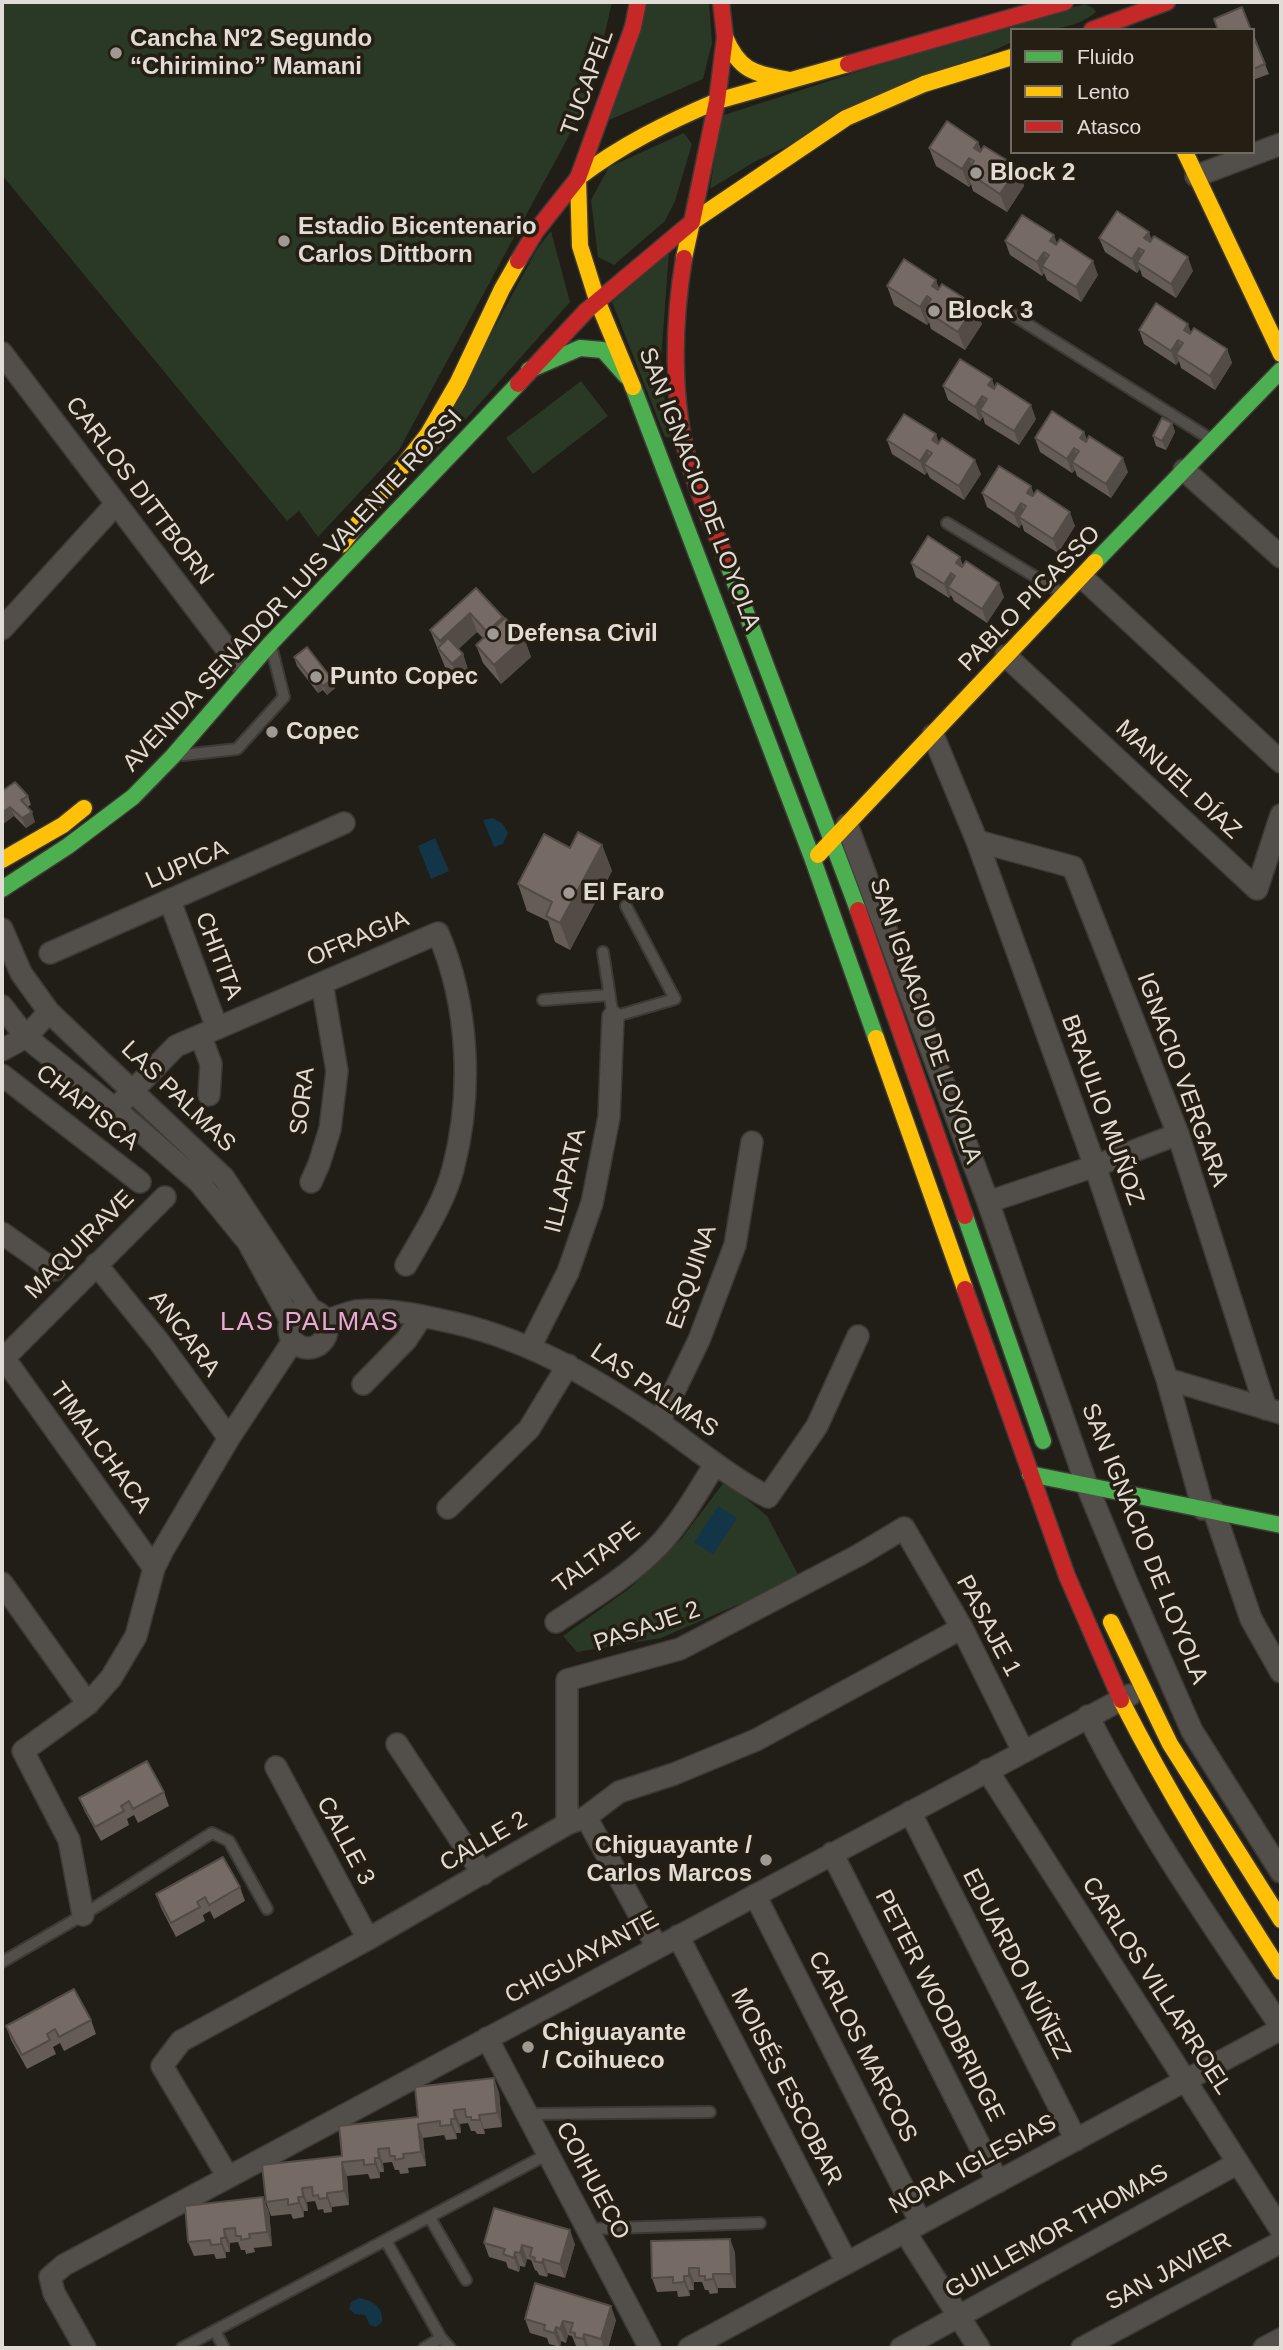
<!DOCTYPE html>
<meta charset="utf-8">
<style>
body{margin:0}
#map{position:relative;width:1283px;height:2350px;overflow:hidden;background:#211d17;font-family:Arial,sans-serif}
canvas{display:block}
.frame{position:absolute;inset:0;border:4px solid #e1dcd5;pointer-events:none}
.legend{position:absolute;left:1010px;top:28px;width:245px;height:126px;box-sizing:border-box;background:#251e13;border:2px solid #706a61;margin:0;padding:9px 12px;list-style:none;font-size:21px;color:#e1dcd5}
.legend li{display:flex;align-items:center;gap:14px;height:35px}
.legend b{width:35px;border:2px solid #706a61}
</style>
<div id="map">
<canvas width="1283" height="2350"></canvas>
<div class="frame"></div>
<ul class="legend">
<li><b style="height:9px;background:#4caf50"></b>Fluido</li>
<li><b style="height:9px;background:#ffc107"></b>Lento</li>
<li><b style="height:9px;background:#c62828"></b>Atasco</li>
</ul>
</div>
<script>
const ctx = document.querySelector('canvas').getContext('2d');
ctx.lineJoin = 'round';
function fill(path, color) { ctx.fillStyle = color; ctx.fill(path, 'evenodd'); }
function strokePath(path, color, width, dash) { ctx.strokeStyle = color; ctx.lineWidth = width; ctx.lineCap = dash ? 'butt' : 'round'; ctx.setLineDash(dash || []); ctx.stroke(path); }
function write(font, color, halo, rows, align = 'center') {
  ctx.font = font + ' Arial,sans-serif'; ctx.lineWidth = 7; ctx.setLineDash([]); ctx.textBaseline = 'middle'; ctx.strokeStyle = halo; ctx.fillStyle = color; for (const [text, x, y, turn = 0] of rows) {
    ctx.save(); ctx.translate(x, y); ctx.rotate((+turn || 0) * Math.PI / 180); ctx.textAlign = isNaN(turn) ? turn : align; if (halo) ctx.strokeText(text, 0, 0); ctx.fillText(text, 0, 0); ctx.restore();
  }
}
const green = new Path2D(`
 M2,2H612L591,95L399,450L318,537L299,511L287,521L2,175Z
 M647,2H709L712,43L703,79L607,121Z
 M1085,4L1093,8L1096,12C1073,32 1040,30 1012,30V42L754,162L710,189L721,116L937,46Z
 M684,133L692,144L675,201L665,221L614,265L598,257L591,200L609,167Z
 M551,231L570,302L426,464L422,461L537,249Z
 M669,252L660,374L672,438L665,437L612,302Z
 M581,381L608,416L533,474L506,438Z
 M725,1481L767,1516L800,1578L661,1638L577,1652L563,1636L630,1588L681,1539Z`);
const water = new Path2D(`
 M493,818L503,824L508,833L503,844L494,847L483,820Z
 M435,838L449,871L431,879L418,846Z
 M718,1506L737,1518L713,1554L694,1542Z
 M359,2298C373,2301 383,2306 382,2322L376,2327L370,2325L365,2315L355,2314L349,2309L351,2302Z`);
const lane = new Path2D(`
 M1013,315L1209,438
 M947,523L1062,593
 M183,755L237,749L284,697L272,650
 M603,952L613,1017L675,999L626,906
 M543,1000L609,995
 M2,1962L83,1915L212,1833L229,1841L267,1909
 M527,2114L710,2112
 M430,2218L466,2280
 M587,2229L760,2223
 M386,2241L441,2338L450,2348
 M215,2331L224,2348
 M182,2348L548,2154
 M424,2348L441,2338`);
const street = new Path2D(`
 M1196,176L1281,144
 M2,353L235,660
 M1184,470L1281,557
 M1083,578L1281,762
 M2,629L116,504
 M1006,656L1257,889L1281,815
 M933,735L977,841L1095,1166L1167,1379L1203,1509
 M847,825L988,1202L1087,1486L1128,1585L1192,1731L1281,1872
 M977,841L1073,867L1178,1134L1266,1409
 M170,901L217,1028
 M2,929L21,973L49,1012L224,1178L312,1311
 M50,953L344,823
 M2,1006L26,1037L115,1109L199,1182L248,1242L291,1321
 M201,1037L211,1064L209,1095
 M2,1050L26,1037L49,1012
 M2,1075L140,1182
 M115,1109L176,1046L438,933C469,1005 473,1093 453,1169C444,1203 423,1235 406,1265
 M311,1182L319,1164L330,1129L337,1071L322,983
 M988,1202L1095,1166L1178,1134
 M2,1233L54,1270
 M96,1264L160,1343L229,1438
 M289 1329a19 19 0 1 1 38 0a19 19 0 1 1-38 0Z
 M325,1321C335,1318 346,1313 356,1311C384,1308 414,1314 441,1320C522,1336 590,1375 657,1421C694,1447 728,1476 768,1497L817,1426L858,1336
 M530,1347L568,1272L592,1203L609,1117L613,1017
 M4,1358L154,1568
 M2,1360L165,1197
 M1167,1379L1281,1413
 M363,1384L406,1340L422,1316
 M659,1422L699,1340L735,1245L752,1142
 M448,1508L529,1429L568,1365
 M1214,1511L1251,1619L1281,1672
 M2,1583L88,1704
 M556,1622C592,1598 630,1576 660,1544C682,1520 698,1492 715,1464
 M1088,1716C1143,1826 1213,1926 1281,2027
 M397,1744L483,1874
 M276,1767L368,1939
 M987,1770L1281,2230
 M910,1812L1076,2140
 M586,1817L657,1947
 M567,1824V1680L680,1649L859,1555L904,1528L962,1628L1023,1751
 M832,1853L998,2182
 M755,1895L921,2223
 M83,1915L69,1840L23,1751L88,1704L111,1678L136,1636L154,1568L163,1550L229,1438L293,1341
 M678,1936L847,2263
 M487,2038L650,2348
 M228,2177L162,2066L181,2041L368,1939L567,1824L586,1817L619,1792L674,1774L756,1740L962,1628
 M905,2232L979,2348
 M85,2348L54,2293L50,2277L64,2265L1130,1695
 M689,2348L1281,2029
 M901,2348L1238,2163
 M1082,2348L1281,2242
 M1264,2348L1281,2339`);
const fast = new Path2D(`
 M529,370L580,348L603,350L626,376
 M633,387L813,860L876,1038
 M727,562L858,910
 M1095,562L1281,370
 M2,889L68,846L133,797L173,756L270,644L518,384
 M965,1216L1043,1441
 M1030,1474L1281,1525`);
const slow = new Path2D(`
 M725,37C740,72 754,73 789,80
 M1185,152L1281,354
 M684,258L692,222L846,118L924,84L1012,57
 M633,387L597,300L580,246L578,178C621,145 668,122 717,101L848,64
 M341,545L428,434L458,382L502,289L518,261
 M818,855L1095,562
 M2,860L63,825L84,808
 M876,1038L965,1289
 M1111,1622L1170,1744L1281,1920
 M1121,1700C1169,1794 1224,1883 1281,1972`);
const jam = new Path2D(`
 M1092,30L1167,2
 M848,64L1065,2
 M684,258C673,324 671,402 690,466C700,499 715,530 727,562
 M518,261L536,231L578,178L633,27L638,2
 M518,384L586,311L692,222L717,101L725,37L721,2
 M858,910L965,1216
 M965,1289L1067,1576L1121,1700`);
const wall = new Path2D(`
 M1253,35L1269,74L1253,80Z
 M978,142L981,150L1018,167L1024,186L1007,212L973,191L971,184L969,187L936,166L929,148Z
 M1099,238L1152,240L1193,271L1176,298L1142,276L1140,269L1137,273L1105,252Z
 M1005,241L1057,244L1098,275L1081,302L1047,280L1044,273L1042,276L1010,255Z
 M887,286L939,288L982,324L965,350L931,329L929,322L927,325L894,305Z
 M1139,330L1191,332L1227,349L1232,363L1215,390L1181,368L1179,361L1176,365L1144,344Z
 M943,386L995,388L1036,419L1019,445L985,424L983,417L980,421L948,400Z
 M1172,423L1175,432L1166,450L1156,446L1153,436Z
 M1084,432L1087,440L1128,472L1111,498L1077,476L1075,470L1072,473L1040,452L1035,438Z
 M887,440L939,442L981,474L964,500L930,478L927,472L925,475L892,454Z
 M982,493L1034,495L1075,526L1058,553L1024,531L1022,524L1019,528L987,507Z
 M911,563L963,565L1004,597L987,623L954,601L951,595L949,598L916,577Z
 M476,588L503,619L524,638L531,657L501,684L483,663L476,645L483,638L477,632L458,649L463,654L469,673L459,682L445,667L430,630Z
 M294,657L332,679L335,688L327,695L323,690L318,693L297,666Z
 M2,791L28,796L31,805L27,807L35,822L26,828L14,816Z
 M602,845L612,871L570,950L555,942L548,921L527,911L518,884L570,848Z
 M164,1792L169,1806L138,1823L134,1815L127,1819L129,1825L101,1841L85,1812L79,1798Z
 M240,1887L245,1901L214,1919L210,1911L203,1915L205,1921L176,1937L161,1908L156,1894Z
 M91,2020L96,2034L64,2051L60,2043L53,2047L56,2054L27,2069L11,2040L6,2026Z
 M499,2092L502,2127L484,2129L485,2134H477L475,2131H471L468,2123L460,2124L461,2133H456L457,2139L446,2140L444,2135L423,2138L426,2166L408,2168L409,2173L400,2174L399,2170H395L392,2162L383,2163L384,2172H380V2178L370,2179L368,2174L347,2176L349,2205L332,2207V2212L324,2213L323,2209L318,2210L315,2201L307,2202L308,2211H304V2217L293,2219L291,2214L271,2216L266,2202L342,2156L418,2117Z
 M269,2211L272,2246L254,2248L255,2252L246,2254L245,2250H241L238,2242L230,2243V2252H226V2258L216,2259L214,2254L194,2256L188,2242Z
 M730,2239L735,2253L736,2288H718V2293L710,2294L708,2290H705L702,2282H694V2290H689L690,2296L678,2297L677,2291L657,2292L652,2278Z
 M484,2243L575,2244L565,2278L548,2273L547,2277L539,2275L537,2271L535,2270L531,2260L527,2259L525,2267L520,2266L519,2272L508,2268L506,2262L489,2257Z
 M525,2319L616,2320L608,2348H579L578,2346H576L572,2336L568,2335L566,2343L561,2341L560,2347L549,2344L547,2338L530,2333Z`);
const shadedWall = new Path2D(`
 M978,142L985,160L974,148Z
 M969,158L976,176L967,172L971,184L969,187L962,169Z
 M1018,167L1024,186L1007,212L1000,194Z
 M1149,232L1154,246L1144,238Z
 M1054,235L1059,249L1050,241Z
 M1139,248L1144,262H1137L1140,269L1137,273L1132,259Z
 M1044,252L1049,266H1042L1044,273L1042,276L1037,262Z
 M1188,257L1193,271L1176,298L1171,284Z
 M1093,261L1098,275L1081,302L1076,287Z
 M936,280L943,298L932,286Z
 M927,296L934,315L924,310L929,322L927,325L920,307Z
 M975,305L982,324L965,350L958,332Z
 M1188,324L1193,338L1184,330Z
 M1178,340L1183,354H1176L1179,361L1176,365L1171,351Z
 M1227,349L1232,363L1215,390L1210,376Z
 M992,379L997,393L988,385Z
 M982,396L987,410H980L983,417L980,421L975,407Z
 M1031,405L1036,419L1019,445L1014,431Z
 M1172,423L1175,432L1166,450L1162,441Z
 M1084,432L1089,446L1080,438Z
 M936,434L941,448L932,440Z
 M1074,448L1079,462H1072L1075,470L1072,473L1067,459Z
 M927,450L932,464H924L927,472L925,475L920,461Z
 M1123,458L1128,472L1111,498L1106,484Z
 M975,460L981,474L964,500L959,486Z
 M1031,486L1036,500L1027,493Z
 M1021,503L1026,517H1019L1022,524L1019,528L1014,514Z
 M1070,512L1075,526L1058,553L1053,539Z
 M960,557L965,571L956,563Z
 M951,573L956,587H948L951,595L949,598L944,584Z
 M999,583L1004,597L987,623L982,609Z
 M470,613L477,632L448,659L445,656L440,641Z
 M503,617L509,636L494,650L487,632Z
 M524,638L531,657L501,684L494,665Z
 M463,654L469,673L459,682L452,664Z
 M332,679L335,688L327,695L323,686Z
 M319,680L323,690L318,693L315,684Z
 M10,807L14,816L2,825V813Z
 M32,812L35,822L26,828L22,818Z
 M602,845L612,871L570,950L560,923Z
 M494,2078L499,2092L502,2127L497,2113Z
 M454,2110L460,2124L461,2133L455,2119Z
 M479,2115L484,2129L485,2134L480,2120Z
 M451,2119L456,2133L457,2139L451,2125Z
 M418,2124L423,2138L426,2166L421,2152Z
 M378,2149L383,2163L384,2172L379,2158Z
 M375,2158L380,2172V2178L375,2164Z
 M342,2162L347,2176L349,2205L344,2191Z
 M302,2188L307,2202L308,2211L303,2197Z
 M327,2193L332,2207V2212L327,2198Z
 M263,2197L269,2211L272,2246L267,2232Z
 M298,2197L304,2211V2217L299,2203Z
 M224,2229L230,2243V2252L225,2238Z
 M570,2230L575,2244L565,2278L560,2264Z
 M221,2238L226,2252V2258L221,2244Z
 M730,2239L735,2253L736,2288L731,2274Z
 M522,2245L527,2259L525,2267L520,2253Z
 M515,2252L520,2266L519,2272L514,2258Z
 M543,2259L548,2273L547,2277L542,2263Z
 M689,2268L694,2282V2290L689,2276Z
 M713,2274L718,2288V2293L713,2279Z
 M684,2276L689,2290L690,2296L684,2282Z
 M611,2306L616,2320L608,2348H604L601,2339Z
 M563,2321L568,2335L566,2343L560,2329Z
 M556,2327L561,2341L560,2347L554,2333Z
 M584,2334L589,2348H586L583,2339Z`);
const building = new Path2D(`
 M1242,7L1251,30H1218L1214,19Z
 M1253,35L1265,64L1253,69Z
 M947,121L978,142L974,148L980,152L984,146L1018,167L1000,194L967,172L974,161L969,158L962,169L929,148Z
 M1117,211L1149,232L1144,238L1150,242L1154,236L1188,257L1171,284L1137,262L1144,251L1139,248L1132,259L1099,238Z
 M1022,215L1054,235L1050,241L1056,245L1060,239L1093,261L1076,287L1042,266L1049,255L1044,252L1037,262L1005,241Z
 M904,259L936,280L932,286L938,290L942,284L975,305L958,332L924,310L931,299L927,296L920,307L887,286Z
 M1156,303L1188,324L1184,330L1190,334L1194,328L1227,349L1210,376L1176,354L1183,343L1178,340L1171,351L1139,330Z
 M960,359L992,379L988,385L994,389L997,383L1031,405L1014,431L980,410L987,399L982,396L975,407L943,386Z
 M1052,411L1084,432L1080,438L1086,442L1089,436L1123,458L1106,484L1072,462L1079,451L1074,448L1067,459L1035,438Z
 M904,414L936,434L932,440L938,444L942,438L975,460L959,486L924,464L932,453L927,450L920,461L887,440Z
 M1162,418L1172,423L1162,441L1153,436Z
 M999,466L1031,486L1027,493L1033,496L1037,490L1070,512L1053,539L1019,517L1026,506L1021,503L1014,514L982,493Z
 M928,536L960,557L956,563L962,567L966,561L999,583L982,609L948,587L955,576L951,573L944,584L911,563Z
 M476,588L503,617L487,632L470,613L440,641L430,630Z
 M505,618L524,638L494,665L476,645Z
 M448,638L463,654L452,664L438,648Z
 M307,647L332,679L323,686L319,680L315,684L294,657Z
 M15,782L28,796L21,800L32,812L22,818L10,807L2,813V791Z
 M578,832L602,845L560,923L546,916L552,902L518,884L544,834L570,848Z
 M147,1761L164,1792L133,1809L129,1801L121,1806L124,1811L95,1827L79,1798Z
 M223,1857L240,1887L209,1905L205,1897L197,1902L200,1907L171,1923L156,1894Z
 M74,1989L91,2020L59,2037L55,2029L47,2034L50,2040L22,2055L6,2026Z
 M494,2078L497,2113L479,2115L480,2120H471V2117H466L465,2109L454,2110L455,2119H451V2125L440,2126V2121L418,2124L421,2152L403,2154L404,2158L395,2160V2156H390L389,2148L378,2149L379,2158H375V2164L364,2165V2160L342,2162L344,2191L327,2193V2198L319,2199L318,2195L313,2196L312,2187L302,2188L303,2197H298L299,2203L288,2205V2199L266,2202L262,2165L342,2156L339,2126L418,2117L415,2087Z
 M263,2197L267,2232L249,2234L250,2238L241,2240V2236H236L235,2228L224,2229L225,2238H221V2244L211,2245L210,2240L188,2242L185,2206Z
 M494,2208L570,2230L560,2264L543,2259L542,2263L534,2261L535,2258L530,2256L532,2248L522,2245L520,2253L515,2252L514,2258L503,2254L505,2249L484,2243Z
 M730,2239L731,2274H713V2279L705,2280V2276H699V2268H689V2276H684V2282L673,2283V2277L652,2278L651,2241Z
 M535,2283L611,2306L601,2339L584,2334L583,2339L575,2337V2333L570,2332L573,2323L563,2321L560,2329L556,2327L554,2333L544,2330L545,2325L525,2319Z`);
const markers = [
 [116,53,7,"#9e9992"],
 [976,173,7,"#9e9992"],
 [284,241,7,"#9e9992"],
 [934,311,7,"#9e9992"],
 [493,634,7,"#9e9992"],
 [316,677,7,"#9e9992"],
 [272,732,7,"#9e9992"],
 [569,893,7,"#9e9992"],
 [766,1860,7,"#9e9992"],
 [528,2047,7,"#9e9992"]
];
const poiNames = [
 ["Cancha Nº2 Segundo",130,39],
 ["“Chirimino” Mamani",130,67],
 ["Block 2",990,173],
 ["Estadio Bicentenario",298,227],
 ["Carlos Dittborn",298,255],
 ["Block 3",948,311],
 ["Defensa Civil",507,634],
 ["Punto Copec",330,677],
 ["Copec",286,732],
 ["El Faro",583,893],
 ["Chiguayante /",752,1846,"right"],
 ["Carlos Marcos",752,1874,"right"],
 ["Chiguayante",542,2033],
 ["/ Coihueco",542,2061]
];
const streetNames = [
 ["TUCAPEL",588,83,-70],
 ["SAN IGNACIO DE LOYOLA",699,489,69],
 ["CARLOS DITTBORN",139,491,53],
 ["AVENIDA SENADOR LUIS VALENTE ROSSI",293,591,-47],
 ["PABLO PICASSO",1030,599,-46],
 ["MANUEL DÍAZ",1178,780,43],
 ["LUPICA",187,865,-24],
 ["OFRAGIA",358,939,-23],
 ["CHITITA",218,956,69],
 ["SAN IGNACIO DE LOYOLA",925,1021,71],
 ["IGNACIO VERGARA",1182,1080,70],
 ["LAS PALMAS",178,1097,44],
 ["SORA",303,1101,-83],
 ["CHAPISCA",87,1108,38],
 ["BRAULIO MUÑOZ",1102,1110,70],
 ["ILLAPATA",566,1181,-76],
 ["MAQUIRAVE",80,1245,-45],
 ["ESQUINA",692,1277,-71],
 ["ANCARA",184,1334,53],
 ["LAS PALMAS",654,1391,34],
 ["TIMALCHACA",100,1448,54],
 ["SAN IGNACIO DE LOYOLA",1144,1544,68],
 ["TALTAPE",597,1558,-37],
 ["PASAJE 1",988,1626,62],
 ["PASAJE 2",647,1627,-19],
 ["CALLE 3",345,1841,62],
 ["CALLE 2",484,1842,-30],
 ["CHIGUAYANTE",582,1958,-28],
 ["EDUARDO NÚÑEZ",1016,1964,63],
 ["CARLOS VILLARROEL",1156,1986,57],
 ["PETER WOODBRIDGE",939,2006,63],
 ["CARLOS MARCOS",862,2047,63],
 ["MOISÉS ESCOBAR",786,2087,63],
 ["NORA IGLESIAS",973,2165,-28],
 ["COIHUECO",592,2181,62],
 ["GUILLEMOR THOMAS",1057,2232,-29],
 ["SAN JAVIER",1169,2272,-28]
];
const neighbourhoodNames = [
 ["LAS PALMAS",310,1323]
];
fill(green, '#2a3826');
fill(water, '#123548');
strokePath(lane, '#3d3a36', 14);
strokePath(street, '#3d3a36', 24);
strokePath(fast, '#3d3a36', 19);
strokePath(slow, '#3d3a36', 19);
strokePath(jam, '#3d3a36', 19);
strokePath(lane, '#524e49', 10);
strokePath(street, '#524e49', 21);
strokePath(fast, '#4caf50', 16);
strokePath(slow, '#ffc107', 16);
strokePath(jam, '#c62828', 16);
fill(wall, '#655c56');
fill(shadedWall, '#524b46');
fill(building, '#756b64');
strokePath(building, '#524b46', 2);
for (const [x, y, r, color] of markers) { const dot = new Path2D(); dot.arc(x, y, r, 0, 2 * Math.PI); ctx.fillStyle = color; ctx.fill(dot); strokePath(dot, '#251e13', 2.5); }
write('bold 24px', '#e1dcd5', '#251e13', poiNames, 'left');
write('24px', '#e1dcd5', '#251e13', streetNames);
ctx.letterSpacing = '2px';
write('26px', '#e9a8da', '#251e13', neighbourhoodNames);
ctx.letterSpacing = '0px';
</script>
